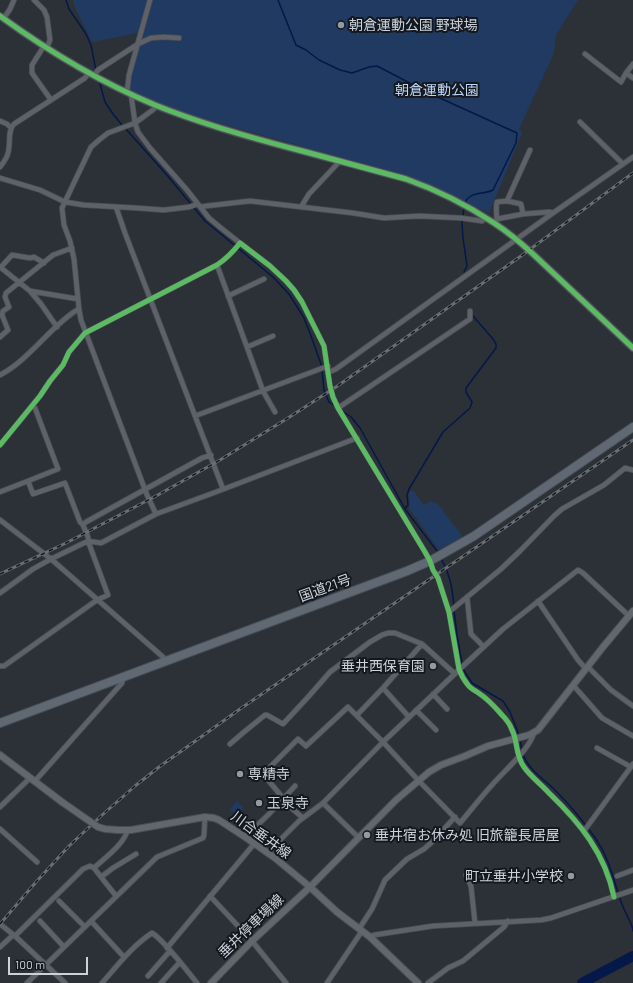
<!DOCTYPE html>
<meta charset="utf-8">
<style>
body{margin:0}
#map{position:relative;width:633px;height:983px;overflow:hidden;background:#2c3138;font-family:Barlow,sans-serif}
canvas{display:block}
.scale{position:absolute;left:8px;top:957px;width:80px;height:18px;box-sizing:border-box;border:2px solid #ccd2dc;border-top:0;padding-left:5px;font-size:12px;line-height:14px;white-space:nowrap;color:#ccd2dc;-webkit-text-stroke:3px #13181e;paint-order:stroke}
</style>
<div id="map">
<canvas width="633" height="983"></canvas>
<div class="scale">100 m</div>
</div>
<script>
const ctx = document.querySelector('canvas').getContext('2d');
ctx.lineJoin = 'round';
function fill(path, color) { ctx.fillStyle = color; ctx.fill(path, 'evenodd'); }
function strokePath(path, color, width, dash) { ctx.strokeStyle = color; ctx.lineWidth = width; ctx.lineCap = dash ? 'butt' : 'round'; ctx.setLineDash(dash || []); ctx.stroke(path); }
function write(font, color, halo, rows, align = 'center') {
  ctx.font = font + ' Barlow,"Noto Sans JP",sans-serif'; ctx.lineWidth = 4; ctx.setLineDash([]); ctx.textBaseline = 'middle'; ctx.strokeStyle = halo; ctx.fillStyle = color; for (const [text, x, y, turn = 0] of rows) {
    ctx.save(); ctx.translate(x, y); ctx.rotate((+turn || 0) * Math.PI / 180); ctx.textAlign = isNaN(turn) ? turn : align; if (halo) ctx.strokeText(text, 0, 0); ctx.fillText(text, 0, 0); ctx.restore();
  }
}
const green = new Path2D(`
 M73,0H578L556,35L554,53L519,129L522,133L489,213L411,177L187,114L131,93L128,83L143,32L92,42L74,5Z
 M411,491H414L423,505L431,501L439,505L452,523L461,534L462,538L439,550L409,508C411,503 408,498 409,492Z
 M237,801L244,808L240,812L242,814L234,823L232,821L237,816L230,809Z`);
const stream = new Path2D(`
 M66,0L69,9L86,34L91,45L96,71
 M278,0L296,45L306,50L319,60L340,70L352,73L369,67L377,66L431,94L517,133L516,143L493,190C484,195 469,191 465,203
 M99,80L105,102L113,114L122,125
 M125,128L166,174L205,221L273,277L289,294L304,318L311,336L322,367
 M464,272L467,266L463,238L462,224L464,207
 M322,370L324,390L329,402L335,406
 M342,411L351,417L360,428L405,509L437,551
 M405,509L408,505L407,495L409,489L443,432L470,408L472,402L466,392V388L496,348V344L493,339L473,316
 M442,560C451,577 452,588 454,606
 M454,610L457,635L463,669L472,683L503,701L510,712L519,735
 M520,739L522,751
 M523,754C528,769 542,778 553,788C568,803 584,822 596,839C609,858 613,878 620,899C623,908 628,917 632,926L633,931`);
const river = new Path2D(`
 M582,983L633,956`);
const street = new Path2D(`
 M34,0L44,10L47,17L50,40L47,48
 M4,18L10,9L14,0
 M44,46L32,65V73L51,100
 M585,54L621,82L626,73L633,78
 M626,73L633,64
 M94,76L98,70L138,44L151,38L164,37L179,38
 M127,92L129,75L150,0
 M131,94L135,123L138,132L150,148L187,190L209,218L221,228L240,243
 M0,121L7,124L11,128
 M580,122L623,164
 M0,167C4,162 7,158 8,153C11,143 7,131 14,124L85,78L89,73
 M0,178L40,190L65,202L84,205L137,208L164,210L189,207L195,205L197,203
 M507,201L521,204L523,214
 M116,207L125,233L223,489
 M201,207L206,206L250,201L353,213L384,218L419,216L461,218L482,221L486,218
 M301,207L309,194L340,161
 M497,219L523,214L549,212L553,213
 M496,224C498,217 495,210 497,202L507,201L530,150
 M217,265L263,391L275,412
 M0,267L30,291L41,304L57,327
 M1,267L12,255L30,258L34,257L44,263
 M30,291L78,299
 M228,296L264,279
 M0,337L8,330L2,315L3,311L9,307L5,297L6,293L53,255L72,248
 M247,347L273,336
 M329,372L336,369L553,213L633,157
 M0,375C23,363 40,341 59,324C65,319 71,313 79,309
 M32,406L35,408L58,469L28,481L33,494L65,483L80,522L83,525
 M338,408L470,319V311
 M195,416L328,366
 M0,445L40,396L50,381L63,365L69,352L85,333L217,265C226,259 233,252 240,243L270,266L286,281L294,290L302,302L324,346L330,386L333,397L338,408L425,552L430,561L433,570L438,578L449,612L459,669C461,675 464,680 468,685C471,689 476,691 480,694C489,700 495,707 502,715C506,719 510,724 512,730C518,741 515,755 524,767C531,777 541,784 549,793C580,823 605,853 614,897
 M0,492L28,481
 M156,514L147,495L81,320L79,309L74,259L70,241L64,225L62,208L91,147L99,140L108,133L135,123L154,109L156,105
 M0,520L51,559L163,657L166,661
 M0,593L33,569L51,559L88,541L101,543L156,514L216,492L357,438
 M467,597L471,634L484,647
 M538,601L578,660L586,669
 M449,612L501,569L520,551L554,516L562,509L604,485L625,468L633,470
 M0,666H4L97,600L108,595L88,541V537L83,525L86,522L202,458L211,455
 M588,667L611,690L633,706
 M573,685L602,718L633,736
 M383,688L409,717
 M433,694L447,709
 M416,710L436,730
 M357,715L383,688L422,644
 M230,744L244,732L265,715H267L283,724L309,696L330,672L370,642L382,635L388,633H395L422,644L454,673
 M597,748L631,767
 M35,781L122,683L123,676
 M323,803L359,838
 M0,807L30,778
 M303,818L282,800L283,798L263,774L298,739L306,746L348,707L383,742L418,780L460,823C471,810 481,797 492,785C504,771 529,750 534,733
 M0,829L37,862
 M584,831L633,764
 M245,837L269,814L295,786
 M268,854L281,839L299,821L323,803L383,742L462,667L503,629L578,570L583,573L629,616
 M466,875L471,886L475,923
 M617,876L633,870
 M101,877L113,868L136,854
 M116,896L94,868C107,856 122,846 128,830
 M210,896L252,941L286,983
 M59,901L85,927
 M40,921L64,947
 M91,921L124,957
 M0,924L15,936L65,983
 M359,929L372,909L385,880L407,859L424,849L432,842L455,817
 M15,936L83,869L90,866L94,868
 M370,937L374,935L433,926L541,920L551,918L633,890
 M0,947L13,935
 M167,948L254,844
 M148,976L170,951
 M27,983L157,857L203,838L204,835L205,817
 M102,983C117,966 132,946 152,933C163,939 188,972 197,983
 M161,983L180,962
 M327,983L362,931
 M428,983L448,968L463,961L504,927L508,921`);
const secondary = new Path2D(`
 M0,16C48,51 100,82 155,105C204,125 255,139 306,152C339,161 373,170 406,179C437,190 467,205 494,223C508,232 521,243 533,254L633,348
 M0,755L62,802
 M118,830H131L205,817L214,818L219,820L245,837L275,858L310,887L337,912L370,937L418,983
 M211,983L252,941L310,887L396,800L429,772L441,765L465,756L488,746L529,735L538,730L603,647L633,611`);
const highway = new Path2D(`
 M0,723L407,571L430,561L474,536L633,427`);
const rail = new Path2D(`
 M0,574L66,543L156,496L220,460L288,418L336,387L521,256L633,173
 M0,924L36,882L69,846L101,816L135,786L159,767L240,709L633,440`);
const secondaryBridge = new Path2D(`
 M62,802L98,827L105,829L118,830`);
const cycleway = new Path2D(`
 M0,16C48,51 100,82 155,105C204,125 255,139 306,152C339,161 373,170 406,179C437,190 467,205 494,223C508,232 521,243 533,254L633,348
 M0,445L40,396L50,381L63,365L69,352L85,333L217,265C226,259 233,252 240,243L270,266L286,281L294,290L302,302L324,346L330,386L333,397L338,408L425,552L430,561L433,570L438,578L449,612L459,669C461,675 464,680 468,685C471,689 476,691 480,694C489,700 495,707 502,715C506,719 510,724 512,730C518,741 515,755 524,767C531,777 541,784 549,793C580,823 605,853 614,897`);
const markers = [
 [341,25,4,"#949aa3"],
 [433,666,4,"#949aa3"],
 [240,774,4,"#949aa3"],
 [259,803,4,"#949aa3"],
 [367,835,4,"#949aa3"],
 [571,876,4,"#949aa3"]
];
const poiNames = [
 ["朝倉運動公園 野球場",349,25],
 ["垂井西保育園",425,666,"right"],
 ["専精寺",248,774],
 ["玉泉寺",267,803],
 ["垂井宿お休み処 旧旅籠長居屋",375,835],
 ["町立垂井小学校",563,876,"right"]
];
const parkNames = [
 ["朝倉運動公園",437,90]
];
const streetNames = [
 ["国道21号",325,588,-20],
 ["川合垂井線",261,835,36],
 ["垂井停車場線",251,926,-44]
];
fill(green, '#213a62');
strokePath(stream, '#041849', 1.5);
strokePath(river, '#041849', 10);
strokePath(street, '#494e55', 6);
strokePath(secondary, '#494e55', 8);
strokePath(highway, '#494e55', 10);
strokePath(street, '#5e6168', 4.5);
strokePath(secondary, '#62676e', 6);
strokePath(highway, '#606874', 8);
strokePath(rail, '#6a6e74', 3);
strokePath(rail, '#13181e', 1.5, [4.5]);
strokePath(secondaryBridge, '#494e55', 8, []);
strokePath(secondaryBridge, '#62676e', 6);
strokePath(cycleway, '#5cba63', 5);
for (const [x, y, r, color] of markers) { const dot = new Path2D(); dot.arc(x, y, r, 0, 2 * Math.PI); ctx.fillStyle = color; ctx.fill(dot); strokePath(dot, '#13181e', 1.5); }
write('14px', '#ccd2dc', '#13181e', poiNames, 'left');
write('14px', '#c0d6f9', '#13181e', parkNames);
write('14px', '#ccd2dc', '#13181e', streetNames);
</script>
